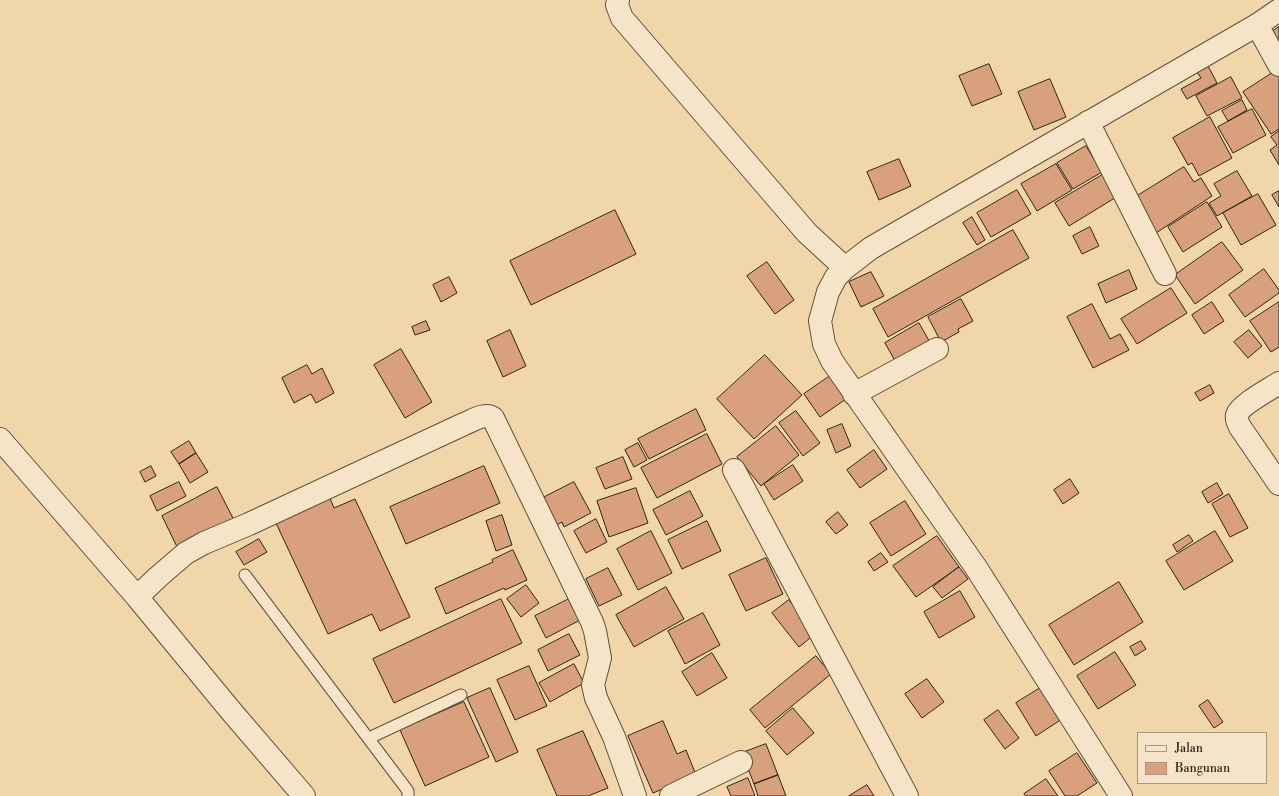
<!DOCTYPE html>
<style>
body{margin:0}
#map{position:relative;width:1279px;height:796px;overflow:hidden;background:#f1d6aa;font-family:"Libre Bodoni",serif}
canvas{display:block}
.legend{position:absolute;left:1137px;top:732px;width:130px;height:52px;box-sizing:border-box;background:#f6e4c8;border:1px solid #a79782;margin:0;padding:5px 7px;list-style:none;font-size:12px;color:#302418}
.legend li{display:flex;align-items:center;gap:8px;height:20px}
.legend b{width:20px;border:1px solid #a79782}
</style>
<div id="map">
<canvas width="1279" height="796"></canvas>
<ul class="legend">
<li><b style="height:5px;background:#f6e4c8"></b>Jalan</li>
<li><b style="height:11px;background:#d8a07d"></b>Bangunan</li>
</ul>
</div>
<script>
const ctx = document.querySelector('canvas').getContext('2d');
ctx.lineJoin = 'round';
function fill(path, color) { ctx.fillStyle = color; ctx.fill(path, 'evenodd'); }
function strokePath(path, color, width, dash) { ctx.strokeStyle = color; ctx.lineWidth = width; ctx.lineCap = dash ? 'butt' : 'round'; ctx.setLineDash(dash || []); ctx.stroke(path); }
const building = new Path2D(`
 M1279,27V42L1273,31Z
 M989,64L1002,94L972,106L959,76Z
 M1208,66L1217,83L1187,99L1181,89L1201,78L1197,72Z
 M1277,70L1279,73V129L1271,134L1243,92Z
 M1231,77L1242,98L1207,116L1196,96Z
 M1050,79L1066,117L1034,130L1018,92Z
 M1242,100L1247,110L1228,121L1222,111Z
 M1252,109L1266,135L1233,153L1218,127Z
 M1210,117L1232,158L1199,176L1192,163L1188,165L1173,138Z
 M1279,131V165L1270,150L1277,145L1271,137Z
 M1086,146L1102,172L1073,189L1057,163Z
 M899,159L911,186L879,200L867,172Z
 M1056,164L1072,190L1037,211L1021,184Z
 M1184,167L1194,182L1201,178L1212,196L1156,233L1134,198Z
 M1237,171L1252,196L1217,216L1209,203L1221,196L1214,184Z
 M1104,174L1118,196L1069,226L1055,203Z
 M1017,190L1031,214L991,237L977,213Z
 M1279,191V207L1272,195Z
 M1258,194L1276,225L1241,245L1223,213Z
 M1207,202L1222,227L1183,252L1168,227Z
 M615,210L636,254L531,305L510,261Z
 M972,217L985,240L977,245L963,223Z
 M1090,227L1099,246L1082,254L1073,236Z
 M1013,230L1029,258L888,337L873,309Z
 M1222,242L1243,270L1195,304L1175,275Z
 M767,262L794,300L775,314L747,276Z
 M1264,269L1279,290V293L1245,317L1229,295Z
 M1129,270L1137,289L1106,303L1098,284Z
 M871,272L884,296L861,307L849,282Z
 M449,277L457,293L441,302L433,285Z
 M1171,288L1187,313L1137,344L1121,319Z
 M961,299L973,321L958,329L959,332L941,342L928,317Z
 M1212,302L1224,321L1204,334L1192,315Z
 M1279,302V347L1271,352L1250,321Z
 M1092,304L1110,339L1120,334L1129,350L1093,368L1067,317Z
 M426,321L430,330L415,335L412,327Z
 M919,323L932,346L898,366L885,343Z
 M510,330L526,366L503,377L487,341Z
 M1249,330L1262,346L1248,358L1234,342Z
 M401,349L432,402L405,418L374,365Z
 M765,355L802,395L754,439L717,399Z
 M307,365L312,374L322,368L334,393L316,403L311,394L294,403L282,378Z
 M830,376L846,399L820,417L804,394Z
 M1210,385L1214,393L1200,401L1195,393Z
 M696,409L706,430L649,459L638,439Z
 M796,411L820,443L803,456L779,423Z
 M842,424L851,446L836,453L827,430Z
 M776,426L799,455L761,486L737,457Z
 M707,434L722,464L657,498L641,468Z
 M189,441L196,453L179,464L171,452Z
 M638,443L647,460L634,467L625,450Z
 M874,450L887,469L860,488L847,470Z
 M196,453L208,472L190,483L179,464Z
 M623,457L632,479L605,489L596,468Z
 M793,465L803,481L774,500L764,484Z
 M151,466L156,476L145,482L140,472Z
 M484,466L500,503L406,544L390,507Z
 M1070,479L1079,493L1063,504L1054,490Z
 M179,482L186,496L157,511L150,496Z
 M574,482L591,513L564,527L562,522L553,527L539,500Z
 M1217,483L1223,494L1208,503L1202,492Z
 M217,487L237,526L179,551L162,516Z
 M636,488L648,523L609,537L597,501Z
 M690,491L703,516L666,535L653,510Z
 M1229,494L1248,528L1230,537L1212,504Z
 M329,496L334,508L355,499L410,617L380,631L372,614L328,634L275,521Z
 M905,501L926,534L891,556L870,523Z
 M838,512L848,525L836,534L826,522Z
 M502,515L512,545L496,551L486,521Z
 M596,519L607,542L586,553L574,531Z
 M707,521L721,551L682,569L668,540Z
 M651,531L672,573L638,590L617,549Z
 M1215,531L1233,561L1184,590L1166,561Z
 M1189,535L1193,541L1177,552L1173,545Z
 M937,536L959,567L916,597L893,566Z
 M259,539L267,552L244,565L236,552Z
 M513,550L527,580L505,590L504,588L446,614L435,588L493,562L492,560Z
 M881,553L888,562L874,571L868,562Z
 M766,558L783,594L746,611L729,575Z
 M959,567L968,579L942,598L933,587Z
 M608,568L622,595L599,606L586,579Z
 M1119,582L1143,622L1074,665L1049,625Z
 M526,585L539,603L521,617L507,599Z
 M666,587L684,619L634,647L616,615Z
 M960,591L975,617L939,638L924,612Z
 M501,599L522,643L394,703L373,659Z
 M569,599L580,620L546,638L535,616Z
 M789,600L815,634L799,647L772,613Z
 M703,613L720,645L685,664L668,631Z
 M569,634L580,655L548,671L538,650Z
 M1141,641L1146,649L1135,656L1130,647Z
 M1115,652L1136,685L1098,709L1077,676Z
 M712,653L727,678L697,696L682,672Z
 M816,656L831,674L765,728L750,710Z
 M574,664L584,683L550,702L539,683Z
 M529,666L547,706L515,720L497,680Z
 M927,679L944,702L922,718L905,694Z
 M1042,687L1062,719L1036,736L1016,703Z
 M490,688L518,752L496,762L467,698Z
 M1208,700L1223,722L1214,728L1199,706Z
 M464,702L489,757L425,786L400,730Z
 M793,708L814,733L787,755L766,731Z
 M998,710L1019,738L1005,749L984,720Z
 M663,721L677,754L686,750L696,775L653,793L628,736Z
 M583,731L608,788L588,796H557L537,750Z
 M766,744L778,775L754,784L742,753Z
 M1077,753L1097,783L1077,796H1065L1049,771Z
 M778,775L786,796H758L754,784Z
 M748,778L755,796H731L727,787Z
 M1046,779L1058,796H1026L1024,794Z
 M867,785L874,796H849Z`);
const lane = new Path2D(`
 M245,575L408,791V796
 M369,738L461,695`);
const street = new Path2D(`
 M618,0L617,5L622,18L807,233L845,268
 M1257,25L1279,65
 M1088,122L1165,274
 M1279,383C1270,389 1240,405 1237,415C1236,419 1238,423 1240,427L1279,484
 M854,394L937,349
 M0,439L137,597L231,711L304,796
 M734,470L907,796
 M137,597L158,577L186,553L204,543L249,524L464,424C472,421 485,412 493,418L592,622L595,631L600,658L593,685L596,698L614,737L635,796
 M671,796L741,762
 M1121,796L975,566L832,361L824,344L820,321L828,292L836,277L845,268L871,248L1257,25L1279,10`);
fill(building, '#d8a07d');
strokePath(building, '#302418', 1);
strokePath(lane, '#60503c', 13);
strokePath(street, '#60503c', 24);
strokePath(lane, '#f6e4c8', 11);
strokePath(street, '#f6e4c8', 22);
</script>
